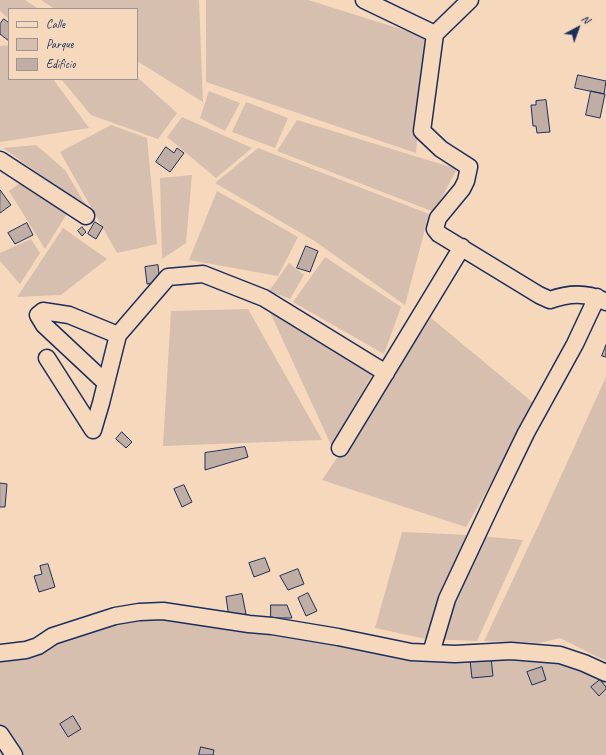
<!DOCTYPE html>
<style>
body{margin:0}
#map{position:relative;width:606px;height:755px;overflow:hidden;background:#f6d8bc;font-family:Caveat,sans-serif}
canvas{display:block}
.legend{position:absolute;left:8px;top:8px;width:130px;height:72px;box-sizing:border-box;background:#f6d8bc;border:1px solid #9e9496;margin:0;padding:5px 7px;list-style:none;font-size:12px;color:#1b2f5e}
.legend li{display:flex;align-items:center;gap:8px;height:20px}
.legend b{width:20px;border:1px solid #9e9496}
.north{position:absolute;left:558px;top:8px;width:40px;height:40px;-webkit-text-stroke:3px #f6d8bc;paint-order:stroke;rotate:41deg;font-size:11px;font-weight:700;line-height:16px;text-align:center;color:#1b2f5e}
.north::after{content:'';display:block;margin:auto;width:14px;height:18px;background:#1b2f5e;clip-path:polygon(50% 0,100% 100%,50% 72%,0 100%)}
</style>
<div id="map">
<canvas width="606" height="755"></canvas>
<ul class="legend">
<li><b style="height:5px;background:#f6d8bc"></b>Calle</li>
<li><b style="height:11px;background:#d6bfaf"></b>Parque</li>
<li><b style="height:11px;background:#c0aea4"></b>Edificio</li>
</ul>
<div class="north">N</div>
</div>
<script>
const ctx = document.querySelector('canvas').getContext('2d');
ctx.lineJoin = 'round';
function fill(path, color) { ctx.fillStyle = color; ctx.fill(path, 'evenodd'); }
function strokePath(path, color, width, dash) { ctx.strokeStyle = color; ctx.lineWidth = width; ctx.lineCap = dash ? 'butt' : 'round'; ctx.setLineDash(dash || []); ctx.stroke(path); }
const green = new Path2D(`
 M0,0H25L39,9H9V19L0,11Z
 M41,0H199L203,102L137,61V9H55Z
 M206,0H308L426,37L416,153L206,82Z
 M9,45V79H53L89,128L0,142V46Z
 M137,77L177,113L158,139L91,115L61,79H137Z
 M209,91L240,103L225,131L200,118Z
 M246,102L288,118L275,148L232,132Z
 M182,117L252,148L216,178L167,137Z
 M297,120L457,169L434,212L277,151Z
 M111,125L147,138L157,244L117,253L60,152Z
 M36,145L65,170L88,209L3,148Z
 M258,148L429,214L405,305L313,240L215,183Z
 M192,175L186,243L162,259L160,178Z
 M25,179L68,212L45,249L9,191Z
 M217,191L298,237L278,276L189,260Z
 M63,228L107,259L61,295L17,297Z
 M31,239L40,253L20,284L0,261V253Z
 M325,257L401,307L384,354L293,302Z
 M289,263L304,275L290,299L269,291Z
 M248,309L322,440L163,446L171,311Z
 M269,310L373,373L332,447Z
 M431,318L536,405L466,527L322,480Z
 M606,377V661L560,638L540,643L484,641L541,520Z
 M402,532L469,535L523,540L477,641L426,639L375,628Z
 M139,612L411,652L511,651L606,673V755H0V653Z`);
const building = new Path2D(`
 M4,19L9,23V41L0,34V24Z
 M578,75L606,81L604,94L575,88Z
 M591,91L605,94L600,118L586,115Z
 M546,100L550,132L537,133L536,126H533L531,105H536V101Z
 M166,147L174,153L177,148L184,153L170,172L156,162Z
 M0,190L11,205L0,213Z
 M95,222L103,227L96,239L88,234Z
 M27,223L33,235L15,244L8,233Z
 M82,227L86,232L82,236L78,231Z
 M306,246L318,251L310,272L297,268Z
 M158,265L160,282L147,284L145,267Z
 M606,345V357L602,356Z
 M122,432L132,442L126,448L116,439Z
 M245,447L248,457L205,470V453Z
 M0,483L7,484L5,507H0Z
 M184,485L192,502L182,507L174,489Z
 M265,558L270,571L254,577L249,563Z
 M48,564L55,587L39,592L34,576L42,574L40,566Z
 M298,569L304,584L288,590L280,576Z
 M308,593L317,611L306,616L298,598Z
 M242,594L246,614L229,617L226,597Z
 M271,605H287L292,618H271Z
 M491,658L493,676L472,678L470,660Z
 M542,667L546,680L532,685L527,672Z
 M600,680L606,687V689L599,696L591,687Z
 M73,716L81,729L68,737L60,724Z
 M201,747L214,750L213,755H199Z`);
const minor = new Path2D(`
 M364,0L435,34
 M435,34L422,131L441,149L469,167L466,181L462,189L438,218L435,229L439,234L539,295L550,300C569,293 588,292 606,302
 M435,34L470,0
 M0,160L86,216
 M47,358L93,430L101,403L118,335L168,277L203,274L264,298L386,373
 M106,383L44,325L38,315L43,311L69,315L118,335
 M340,448L462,247
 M0,653L26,650L38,646L53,636L115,616L139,612L163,611L249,624L272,626L338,637L411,652L455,654L511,651L560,655L584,663L606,673
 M431,653L447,599L493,501L526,433L575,344L597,297
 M0,734L14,755`);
fill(green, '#d6bfaf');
fill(building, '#c0aea4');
strokePath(building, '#1b2f5e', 1);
strokePath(minor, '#1b2f5e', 19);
strokePath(minor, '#f6d8bc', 16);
</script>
